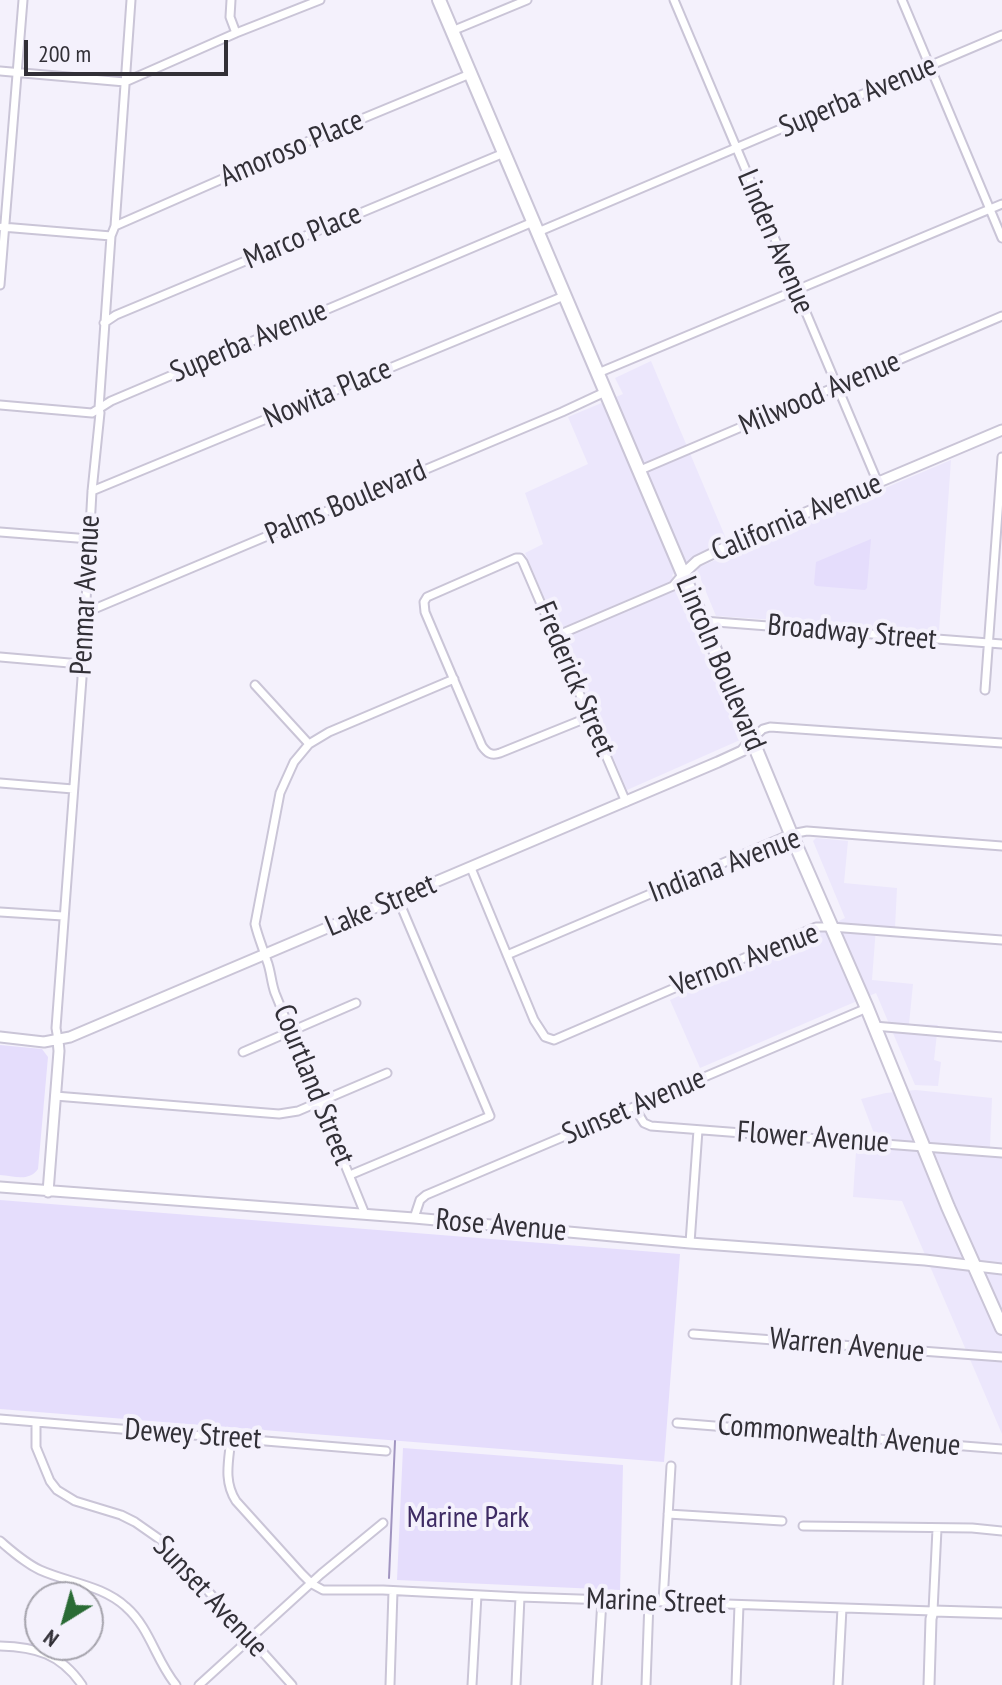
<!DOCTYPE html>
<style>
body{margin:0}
#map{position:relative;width:1002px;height:1685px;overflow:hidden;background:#f4f1fc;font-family:"PT Sans Narrow",sans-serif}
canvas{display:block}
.north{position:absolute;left:24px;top:1581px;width:80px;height:80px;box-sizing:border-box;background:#f4f1fc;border:2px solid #a6a4ad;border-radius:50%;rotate:217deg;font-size:22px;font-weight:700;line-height:32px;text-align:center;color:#323037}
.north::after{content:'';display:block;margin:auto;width:28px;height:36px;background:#2a6b35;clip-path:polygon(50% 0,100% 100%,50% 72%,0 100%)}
.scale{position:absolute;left:24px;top:40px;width:204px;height:36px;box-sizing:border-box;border:4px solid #323037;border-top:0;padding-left:10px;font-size:24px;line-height:28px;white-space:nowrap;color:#323037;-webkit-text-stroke:6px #f4f1fc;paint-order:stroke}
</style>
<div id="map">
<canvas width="1002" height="1685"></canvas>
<div class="north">N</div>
<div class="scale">200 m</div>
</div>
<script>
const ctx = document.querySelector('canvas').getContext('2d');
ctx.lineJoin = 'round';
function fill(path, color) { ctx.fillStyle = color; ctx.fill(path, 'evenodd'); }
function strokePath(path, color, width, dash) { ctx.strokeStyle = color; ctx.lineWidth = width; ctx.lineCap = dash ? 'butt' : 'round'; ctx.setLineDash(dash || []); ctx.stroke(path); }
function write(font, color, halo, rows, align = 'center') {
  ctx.font = font + ' "PT Sans Narrow",sans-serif'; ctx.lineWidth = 8; ctx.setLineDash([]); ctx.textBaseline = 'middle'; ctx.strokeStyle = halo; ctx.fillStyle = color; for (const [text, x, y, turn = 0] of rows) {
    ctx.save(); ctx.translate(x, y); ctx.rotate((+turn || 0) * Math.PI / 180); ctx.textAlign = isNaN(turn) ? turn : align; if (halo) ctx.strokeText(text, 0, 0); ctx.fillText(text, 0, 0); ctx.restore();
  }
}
const built = new Path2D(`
 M651,361L727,541L672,575L740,740L627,790L525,553L543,544L525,493L588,464L568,417L623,394L615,378Z
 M951,460L939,631L716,616L697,570L699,567Z
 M816,838L848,841L844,883L897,888L895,928L876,927L872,980L913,984L909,1024L938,1025L934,1060L941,1062L938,1086L915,1085L876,993L700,1068L670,1000L845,918L813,841Z
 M916,1090L992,1098L990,1147L1002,1151V1434L902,1201L853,1197L856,1151L881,1152L861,1099L886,1093Z`);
const green = new Path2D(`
 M871,539L867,588L865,590L816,586L814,584L816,562Z
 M0,1045L42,1049L48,1057L38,1169C29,1182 14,1176 0,1175Z
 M0,1200L680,1254L664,1462L0,1409Z
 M403,1448L623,1465L620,1590L397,1580Z`);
const stream = new Path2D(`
 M389,1578L395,1441`);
const street = new Path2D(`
 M231,0L230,17L236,33
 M674,0L878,483
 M902,0L1002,238
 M452,31L527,0
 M0,71L125,82L236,33L320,0
 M115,226L318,137L470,74
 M2,227L111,236
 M538,232L1002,35
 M0,285L23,0
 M104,323L116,315L504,153
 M598,373L1002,204
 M0,405L92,413L111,401L533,222
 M638,471L1002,316
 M92,491L564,296
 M0,532L90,539
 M86,610L94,609L562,412L605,392
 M703,621L1002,644
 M556,636L673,586L682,575
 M0,657L81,664
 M255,685L309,744
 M985,690L1002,457
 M589,717L500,753C491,756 487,753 482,746L425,612L424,602L427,597L516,558H520L523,562L626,802
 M752,739L763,729L770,727L1002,743
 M0,783L73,789
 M471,868L534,1020L545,1037L554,1040L816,927H831L1002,940
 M0,912L63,916
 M507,955L791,834L807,831L1002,846
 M874,1026L1002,1037
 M58,1040L56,1028L82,678L81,664L86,601L92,491L100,413L99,408L111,236L115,226L131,0
 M243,1052L356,1003
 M55,1096L279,1114L298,1111L387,1073
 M634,1107L644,1123L651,1126L1002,1153
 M350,1175L490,1116L398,899
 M365,1214L275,993C271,982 271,971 267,961C263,948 258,937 255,924L280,793L294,762L309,744L329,732L454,679
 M414,1218L420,1200L426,1195L867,1008
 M690,1243L698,1130
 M693,1334L1002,1357
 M0,1419L386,1451
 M36,1422V1447L50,1481L57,1490L75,1501L121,1515L135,1522L165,1543L292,1685
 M677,1423L1002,1449
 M231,1438C229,1460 223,1481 236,1501L302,1574L312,1584L323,1590H383L520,1597L933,1611L937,1529
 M668,1514L782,1521
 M803,1526L972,1528L1002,1531
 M0,1541C13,1552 25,1563 40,1570C69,1583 102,1585 126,1607C150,1628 156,1661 176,1685
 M663,1601L671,1466
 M0,1646C36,1647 61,1654 82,1685
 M199,1685L321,1574L383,1523
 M390,1685L393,1591
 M472,1685L477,1595
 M516,1685L520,1597
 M597,1685L602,1599
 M646,1685L649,1601
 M736,1685L739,1605
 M838,1685L842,1608`);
const secondary = new Path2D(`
 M682,575L697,561L732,544L1002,430
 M0,1037L44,1042L70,1037L718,762L742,751L752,739
 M0,1187L414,1218L690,1243L925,1260L1002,1269
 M48,1192L59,1051L58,1040
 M929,1685L931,1619L933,1611L1002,1613`);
const highway = new Path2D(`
 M439,0L703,621L791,834L867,1008L948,1207L1002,1328`);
const streetNames = [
 ["Superba Avenue",858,97,-23],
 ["Amoroso Place",292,149,-23],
 ["Marco Place",303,237,-23],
 ["Linden Avenue",775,242,67],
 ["Superba Avenue",249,342,-23],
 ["Nowita Place",328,394,-23],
 ["Milwood Avenue",820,394,-23],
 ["Palms Boulevard",346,503,-23],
 ["California Avenue",797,518,-23],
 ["Penmar Avenue",86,595,-87],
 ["Broadway Street",852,633,5],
 ["Lincoln Boulevard",720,664,67],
 ["Frederick Street",574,679,67],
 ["Indiana Avenue",725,866,-21],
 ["Lake Street",381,906,-23],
 ["Vernon Avenue",745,960,-21],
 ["Courtland Street",313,1085,68],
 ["Sunset Avenue",634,1107,-23],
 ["Flower Avenue",813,1138,4],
 ["Rose Avenue",501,1226,5],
 ["Warren Avenue",847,1346,5],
 ["Dewey Street",193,1435,4],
 ["Commonwealth Avenue",839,1436,5],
 ["Sunset Avenue",210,1597,47],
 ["Marine Street",656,1602,2]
];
const parkNames = [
 ["Marine Park",468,1518]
];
fill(built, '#ece7fc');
fill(green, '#e5ddfc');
strokePath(stream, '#a094c0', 2);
strokePath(street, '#cac5d7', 11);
strokePath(secondary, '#cac5d7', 13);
strokePath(highway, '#cac5d7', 16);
strokePath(street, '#fff', 7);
strokePath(secondary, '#fff', 9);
strokePath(highway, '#fff', 12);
write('30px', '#323037', '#f4f1fc', streetNames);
write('30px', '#3f2c64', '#f4f1fc', parkNames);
</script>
